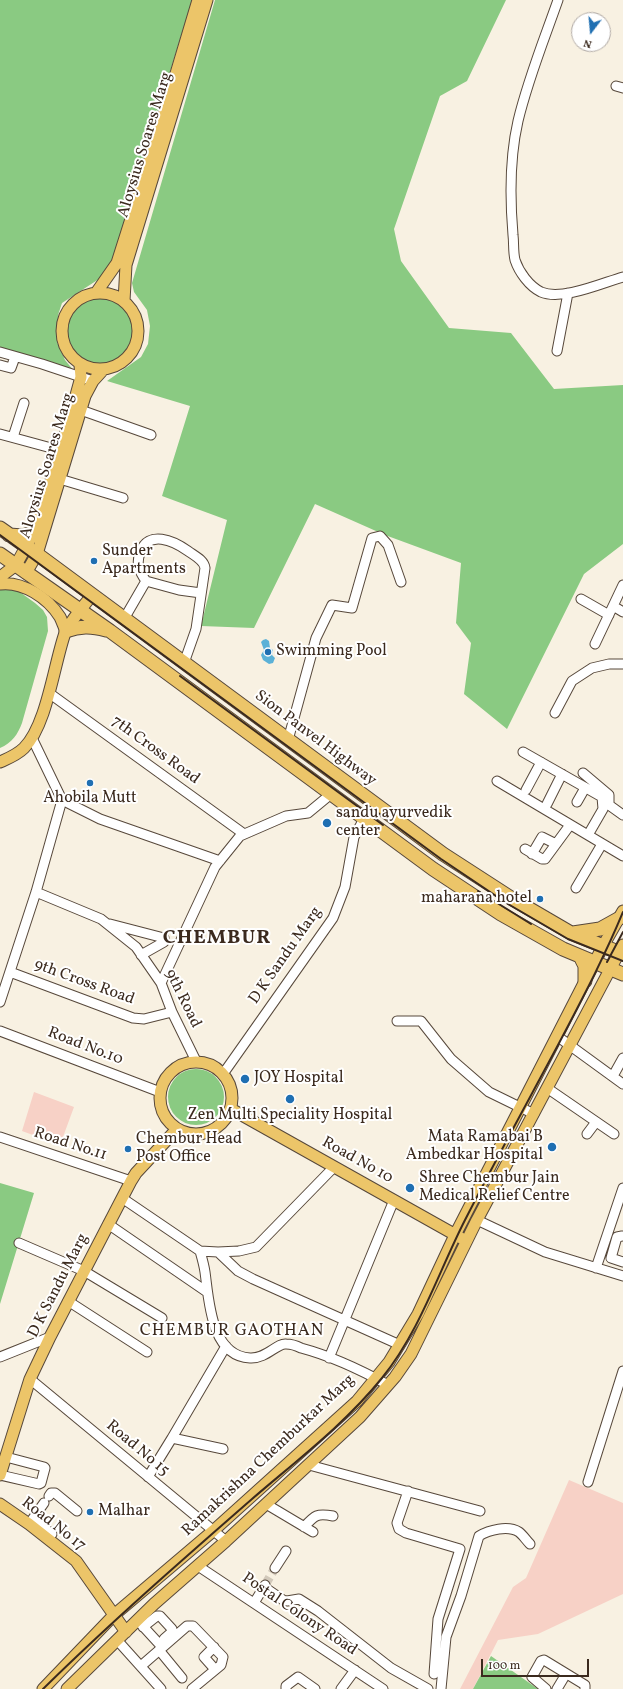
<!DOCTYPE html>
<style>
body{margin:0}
#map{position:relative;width:623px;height:1689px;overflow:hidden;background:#f8f1e2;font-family:Vollkorn,serif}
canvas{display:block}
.north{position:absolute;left:571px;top:12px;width:40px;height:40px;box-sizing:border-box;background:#fff;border:1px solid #b1aaa5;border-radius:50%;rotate:196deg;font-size:11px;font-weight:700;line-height:16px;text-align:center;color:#3b2a1e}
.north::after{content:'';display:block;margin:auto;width:14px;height:18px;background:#1f6fb2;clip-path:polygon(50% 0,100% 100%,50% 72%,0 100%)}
.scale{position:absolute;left:481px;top:1659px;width:108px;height:18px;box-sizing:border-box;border:2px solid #3b2a1e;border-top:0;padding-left:5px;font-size:12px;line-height:14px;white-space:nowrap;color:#3b2a1e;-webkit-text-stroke:3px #fff;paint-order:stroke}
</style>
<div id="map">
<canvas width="623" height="1689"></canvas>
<div class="north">N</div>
<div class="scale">100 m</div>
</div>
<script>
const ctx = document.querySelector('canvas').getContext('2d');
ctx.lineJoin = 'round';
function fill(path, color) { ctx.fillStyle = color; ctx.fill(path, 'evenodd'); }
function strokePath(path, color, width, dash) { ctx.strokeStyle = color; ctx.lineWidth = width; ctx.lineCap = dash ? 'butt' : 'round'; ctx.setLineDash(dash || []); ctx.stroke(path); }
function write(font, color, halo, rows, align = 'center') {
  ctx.font = font + ' Vollkorn,serif'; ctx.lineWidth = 4; ctx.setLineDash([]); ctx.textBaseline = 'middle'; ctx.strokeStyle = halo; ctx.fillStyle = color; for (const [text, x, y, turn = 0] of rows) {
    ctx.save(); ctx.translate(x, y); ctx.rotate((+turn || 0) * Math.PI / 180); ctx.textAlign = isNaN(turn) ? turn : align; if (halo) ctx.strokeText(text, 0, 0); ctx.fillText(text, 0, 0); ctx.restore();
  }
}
const built = new Path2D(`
 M34,1092L74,1107L60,1145L22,1131Z
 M569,1480L623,1503V1594L538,1634L498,1640L473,1689H460L513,1587L526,1578Z`);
const green = new Path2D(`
 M0,0H192L112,261L99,279L62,303L58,315L57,342L65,360L74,371L0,348Z
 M215,0H506L467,81L440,96L394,229L401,261L449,328L511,333L554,389L623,385V544L584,574L507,729L464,694L471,643L456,623L461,563L385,535L315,504L254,628L201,626L227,520L162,496L190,406L107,381L141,357L148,344L150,326L147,310L134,292L132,283Z
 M67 331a33 33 0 1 1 66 0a33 33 0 1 1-66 0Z
 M0,588L17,590L35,603L43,610L47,617L48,631L22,723C18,734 12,743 0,748Z
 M168 1097a28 28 0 1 1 56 0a28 28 0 1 1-56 0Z
 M0,1183L34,1193L0,1304Z
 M491,1656L538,1689H473Z`);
const water = new Path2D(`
 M266,639L269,641L270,648L273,650L272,655L275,658L273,663L269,664L263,660L261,655L264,650L261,642L263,640Z`);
const minorTunnel = new Path2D(`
 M265,1585L275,1568`);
const minor = new Path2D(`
 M558,0C544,40 528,79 518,121C510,156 510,200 513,235C514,243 513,252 515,260C519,272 529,286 541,292C562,301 602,283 623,277
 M616,86L623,88
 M557,351L568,293
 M0,352L42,364L93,381
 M0,365L11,368L15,357
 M75,408L151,435
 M0,434L66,452
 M13,437L24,403
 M53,477L123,498
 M581,599L609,615
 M613,606L623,612
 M124,619L146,581
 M595,644L623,585
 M184,663L196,629L205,568C204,560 195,556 188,551C174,541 148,529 140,553C136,564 139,571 146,581L179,590L201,593
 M49,693L244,834
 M555,713L572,681L592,668L609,664H623
 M288,740L316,638L332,605L352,608L372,538L380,536L388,545L401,582
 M523,752L602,797L603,809L588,835
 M583,773L609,795V805L623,815
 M497,781L623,856
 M526,790L541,762
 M62,800L100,819L220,861
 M577,802L585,788
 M547,804L562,774
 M525,849L542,859H545L570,825
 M532,854L542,837L556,844
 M576,888L602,844
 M36,892L101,919L136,947L161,983L172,1012L196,1061
 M110,924L164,938V942L141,955
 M10,972L133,1018L144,1019L172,1012
 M161,983L215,867L240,836L286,816L308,813L331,794
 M0,1002L36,892L62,800L32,738
 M397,1021H421L451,1059L489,1092L534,1114
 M0,1031L160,1092
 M557,1036L623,1084
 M223,1074L333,918L345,887L354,837L364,819L376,805
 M613,1076L623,1058
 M547,1088L614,1134
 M587,1134L596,1122
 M0,1137L131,1181
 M122,1198L200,1251L218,1252L239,1251L256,1247L334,1167
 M477,1220L545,1252L623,1276
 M108,1224L207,1292
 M622,1236L617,1237L611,1258L623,1262
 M19,1243L84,1271L162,1318
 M200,1251C202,1258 204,1265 205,1272C209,1301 211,1356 250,1358C266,1359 277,1343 286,1344C291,1344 297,1346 301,1348C331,1356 361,1370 388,1385
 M218,1252L238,1271L253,1279L400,1345
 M596,1268L623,1188
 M68,1301L147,1352
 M0,1357L50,1337
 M329,1358L394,1200
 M30,1379L226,1541
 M172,1438L226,1346
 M309,1465L480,1511
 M0,1475L39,1484L41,1483L45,1468L44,1467L6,1457
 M148,1477L172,1438L223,1449
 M588,1482L623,1371
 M408,1491L397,1523L399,1529L406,1533L460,1549L438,1619L434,1674
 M49,1496L51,1493H55L77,1511
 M266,1504L313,1532
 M33,1519L52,1534
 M29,1524L44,1503
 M304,1527C315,1515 317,1513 333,1516
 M198,1566L383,1689
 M275,1568L286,1551
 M264,1587L283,1600L287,1601L299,1599L318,1611L391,1668L428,1689
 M254,1603L265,1585
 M140,1623L162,1647
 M143,1627L157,1616H160L172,1629V1632L164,1639
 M117,1640L161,1689
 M159,1650L182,1678
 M141,1666L187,1626H193L223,1657L221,1665L192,1689
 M212,1666L204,1657L214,1647
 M286,1689V1686L298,1677L315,1689
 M341,1689L355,1670
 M441,1689L446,1637L461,1596L479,1536C489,1530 508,1525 519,1532C523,1535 526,1540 530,1544
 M546,1689L532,1677L541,1661L544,1660L585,1685V1689
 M557,1689L566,1674`);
const major = new Path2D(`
 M62 331a38 38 0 1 1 76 0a38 38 0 1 1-76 0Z
 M96,293L117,263L157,137L198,0
 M124,301L126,265L207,0
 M26,573L37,554L85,396L93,381L103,370
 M0,577L16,565L34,532L61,450L81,377L80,365
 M0,584C23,581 48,598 60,617C62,621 64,627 66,631
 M0,762C9,758 17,755 24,748C47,725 54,664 65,633C70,621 84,606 92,595
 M160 1098a36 36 0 1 1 72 0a36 36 0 1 1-72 0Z
 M231,1109L461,1238
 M0,1475L30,1379L50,1337L131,1181L136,1173L177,1129
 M0,1504L29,1524L76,1561L126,1632
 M43,1689L114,1615L213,1531L357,1401L389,1362L418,1314L455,1235L603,946L623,911
 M67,1689L154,1604L226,1541L360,1417L395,1377L411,1354L477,1220L623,945`);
const highway = new Path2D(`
 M0,528L37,554L443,854L511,898L571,933L623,954
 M9,535L23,536L34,532
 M0,554L110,631L433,869L501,914L563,949L623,974
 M66,631C80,626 91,626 106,630
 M573,933L600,929L618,919
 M580,956L585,966V981`);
const rail = new Path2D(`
 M0,535L441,859L508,904L568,939L623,961
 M180,676L383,825
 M478,891L531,924
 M607,962L623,932
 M43,1689C110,1623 181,1561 252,1499C296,1461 345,1424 382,1378C420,1331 438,1273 465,1220C495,1161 527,1103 558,1045C581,1001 604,958 623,912`);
const markers = [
 [94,561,4,"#1f6fb2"],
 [268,652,4,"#1f6fb2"],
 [90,783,4,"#1f6fb2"],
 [327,823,5,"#1f6fb2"],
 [540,899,4,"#1f6fb2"],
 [245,1079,5,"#1f6fb2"],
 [290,1099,5,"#1f6fb2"],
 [552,1147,5,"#1f6fb2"],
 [128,1149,4,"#1f6fb2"],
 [410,1188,5,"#1f6fb2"],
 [90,1512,4,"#1f6fb2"]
];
const streetNames = [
 ["Aloysius Soares Marg",146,145,-73],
 ["Aloysius Soares Marg",48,466,-73],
 ["Sion Panvel Highway",315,739,37],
 ["7th Cross Road",155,751,36],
 ["D K Sandu Marg",286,956,-55],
 ["9th Cross Road",84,983,20],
 ["9th Road",182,999,64],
 ["Road No.10",85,1047,21],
 ["Road No.11",70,1145,18],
 ["Road No 10",357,1161,29],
 ["D K Sandu Marg",59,1286,-63],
 ["Road No 15",137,1449,40],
 ["Ramakrishna Chemburkar Marg",269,1456,-43],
 ["Road No 17",53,1525,38],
 ["Postal Colony Road",299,1615,34]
];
const poiNames = [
 ["Sunder",102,552],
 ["Apartments",102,570],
 ["Swimming Pool",276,652],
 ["Ahobila Mutt",90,799,"center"],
 ["sandu ayurvedik",336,814],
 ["center",336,832],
 ["maharana hotel",532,899,"right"],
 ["JOY Hospital",254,1079],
 ["Zen Multi Speciality Hospital",290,1116,"center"],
 ["Mata Ramabai B",543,1138,"right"],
 ["Ambedkar Hospital",543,1156,"right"],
 ["Chembur Head",136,1140],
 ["Post Office",136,1158],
 ["Shree Chembur Jain",419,1179],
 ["Medical Relief Centre",419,1197],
 ["Malhar",98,1512]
];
const neighbourhoodNames = [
 ["CHEMBUR GAOTHAN",232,1332]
];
const districtNames = [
 ["CHEMBUR",217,939]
];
fill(built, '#f7d1c6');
fill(green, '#8aca82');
fill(water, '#5bb1d7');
strokePath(minorTunnel, '#d2c9bb', 9, [9, 4.5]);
strokePath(minor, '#57483b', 11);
strokePath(major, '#57483b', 13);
strokePath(highway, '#57483b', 15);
strokePath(minor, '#fff', 9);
strokePath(major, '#ecc569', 11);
strokePath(highway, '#ecc569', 13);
strokePath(rail, '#3b2a1e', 2);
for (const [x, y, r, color] of markers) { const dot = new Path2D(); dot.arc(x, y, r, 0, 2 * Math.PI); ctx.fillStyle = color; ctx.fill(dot); strokePath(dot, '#fff', 1.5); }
write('16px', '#3b2a1e', '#fff', streetNames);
write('16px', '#3b2a1e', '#fff', poiNames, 'left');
ctx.letterSpacing = '1px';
write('17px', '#3b2a1e', '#fff', neighbourhoodNames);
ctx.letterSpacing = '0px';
ctx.letterSpacing = '1px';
write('bold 20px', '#3b2a1e', '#fff', districtNames);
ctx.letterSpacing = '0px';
</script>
